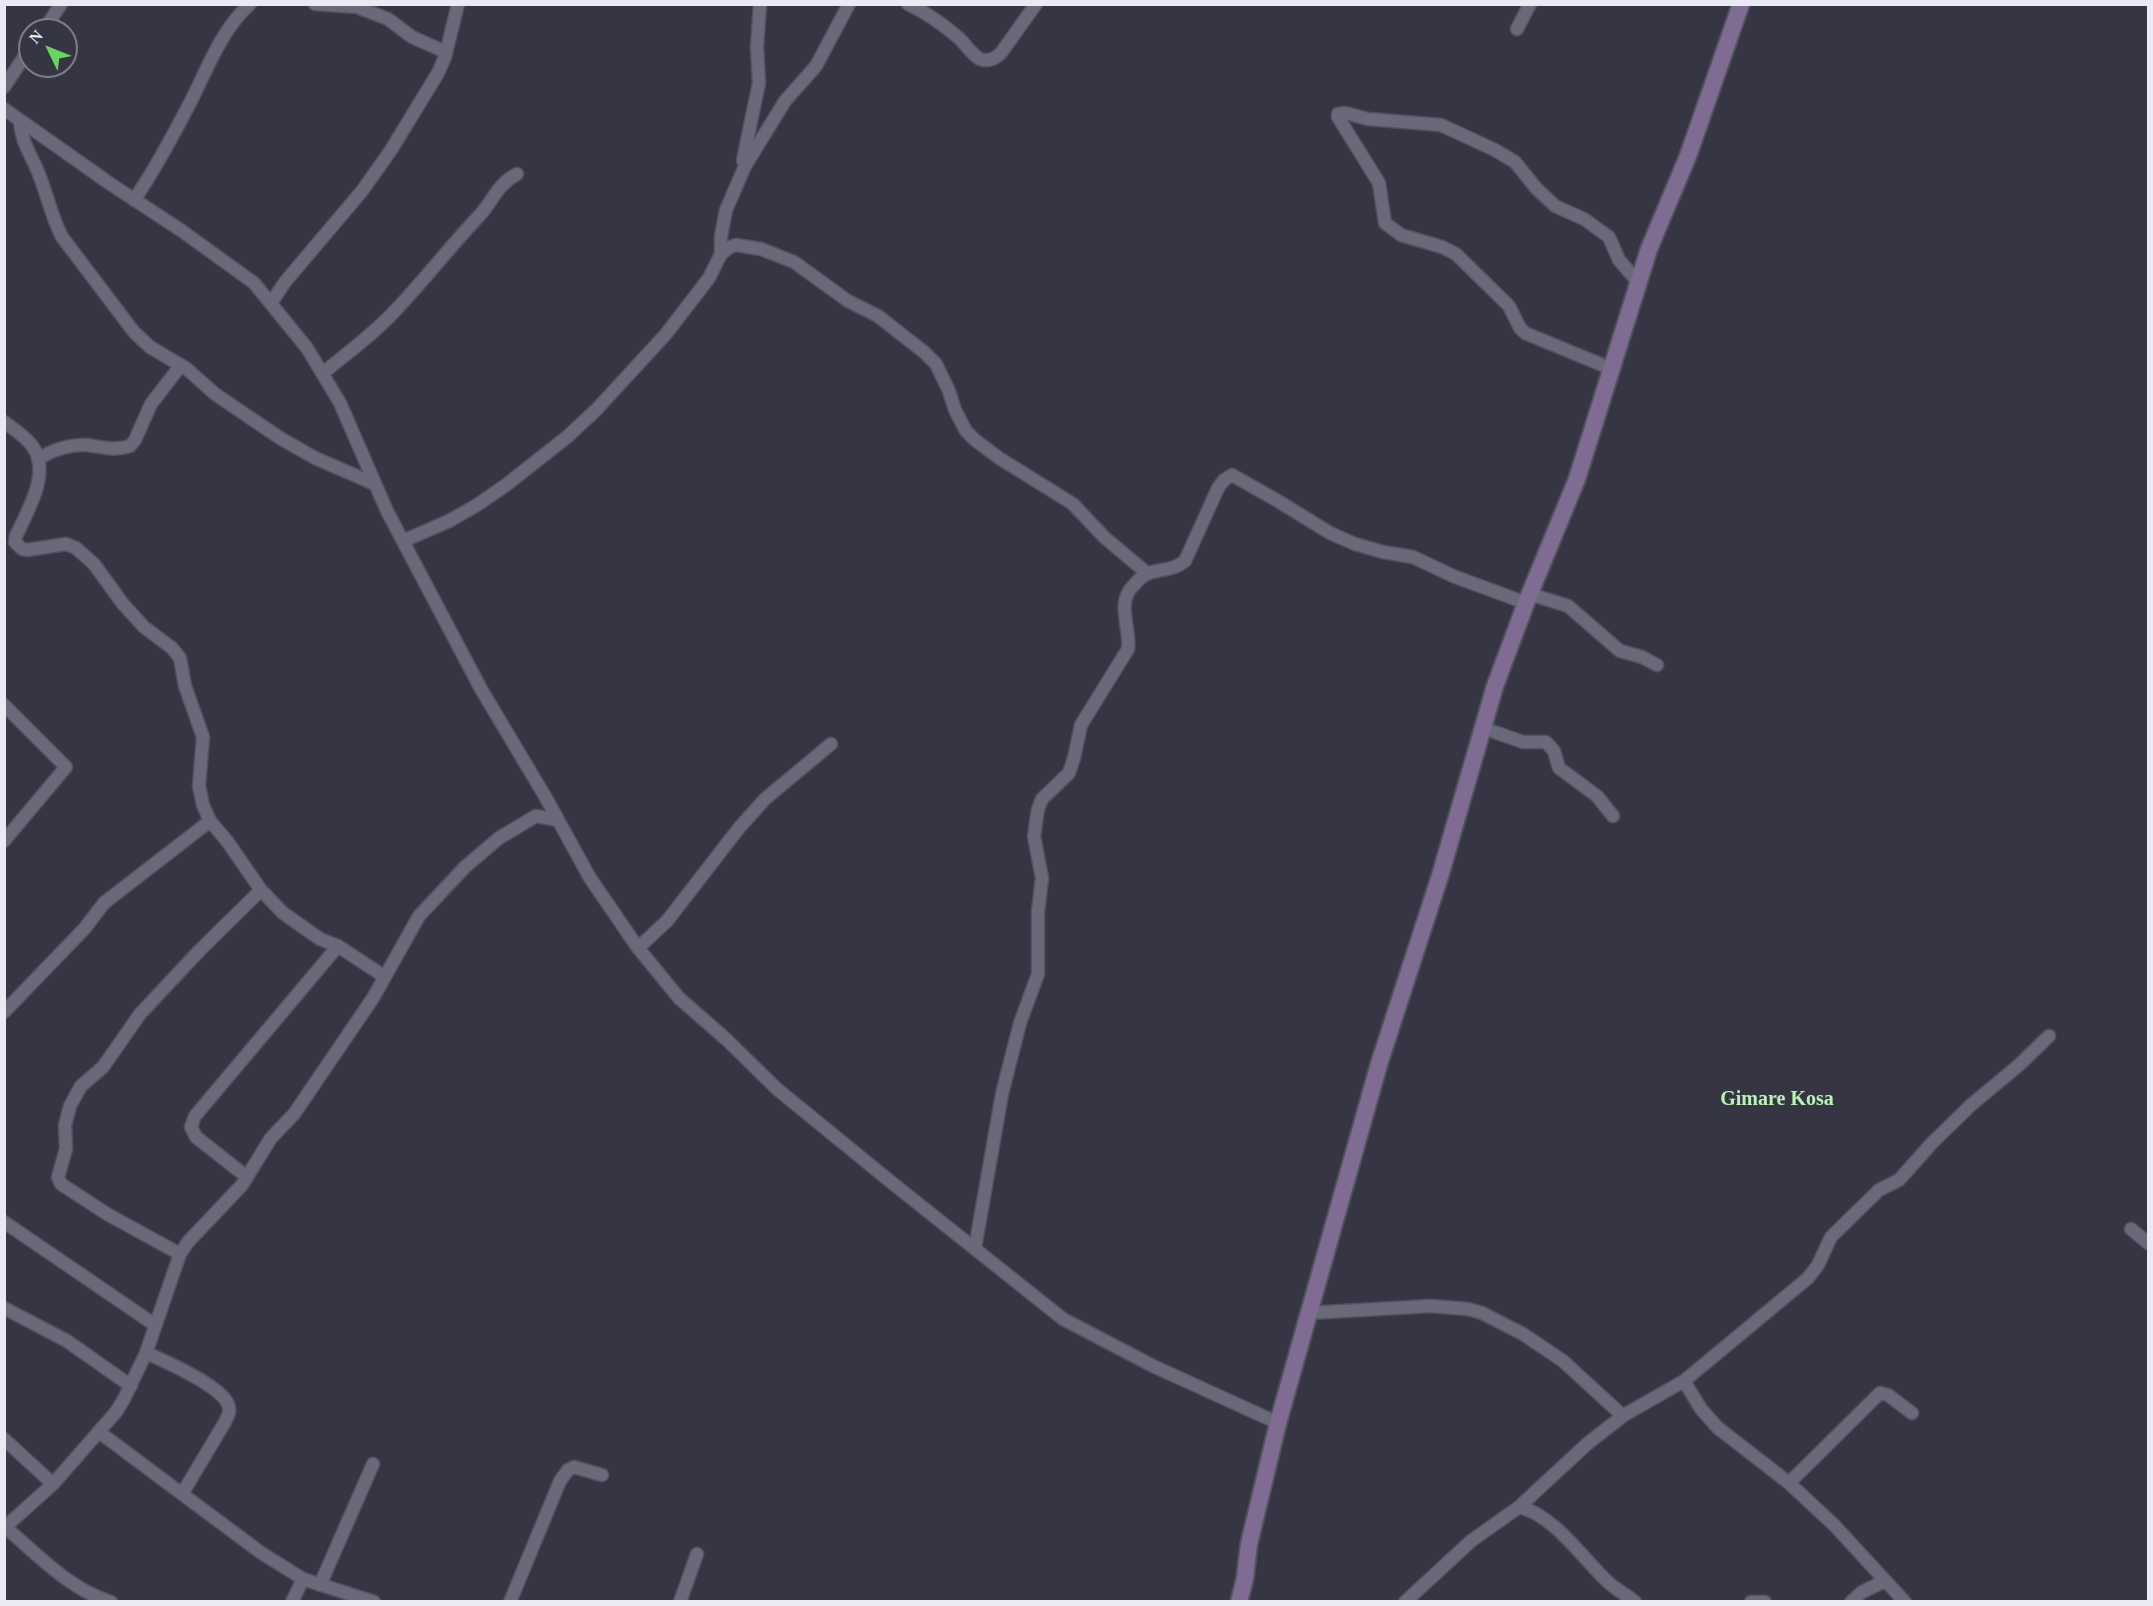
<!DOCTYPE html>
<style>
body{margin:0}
#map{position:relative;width:2153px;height:1606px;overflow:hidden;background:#363544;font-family:Georgia,serif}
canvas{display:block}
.frame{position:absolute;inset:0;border:6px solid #eaeaf4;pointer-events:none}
.north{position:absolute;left:18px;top:18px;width:60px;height:60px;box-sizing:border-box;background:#363544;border:2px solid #7e7d8a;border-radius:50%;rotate:313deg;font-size:16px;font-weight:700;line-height:24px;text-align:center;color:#eaeaf4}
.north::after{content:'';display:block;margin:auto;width:21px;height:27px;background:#6ad363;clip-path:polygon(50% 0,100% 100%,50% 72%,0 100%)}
</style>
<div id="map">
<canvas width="2153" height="1606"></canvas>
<div class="frame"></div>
<div class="north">N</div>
</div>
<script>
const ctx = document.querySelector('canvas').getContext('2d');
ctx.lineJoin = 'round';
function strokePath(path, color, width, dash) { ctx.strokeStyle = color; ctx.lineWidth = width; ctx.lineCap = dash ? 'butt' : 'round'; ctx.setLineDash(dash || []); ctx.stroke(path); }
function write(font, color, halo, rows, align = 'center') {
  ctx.font = font + ' Georgia,serif'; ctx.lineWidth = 5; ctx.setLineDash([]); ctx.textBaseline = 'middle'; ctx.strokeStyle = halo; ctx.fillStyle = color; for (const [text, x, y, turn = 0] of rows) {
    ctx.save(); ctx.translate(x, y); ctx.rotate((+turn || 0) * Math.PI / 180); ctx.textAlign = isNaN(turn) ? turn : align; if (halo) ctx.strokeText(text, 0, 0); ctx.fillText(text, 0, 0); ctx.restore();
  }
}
const street = new Path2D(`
 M315,4L357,7L388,19L412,37L446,52
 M908,4C927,13 944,25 960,39C966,45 972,55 980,59C988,62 995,59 1001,53L1036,4
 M1517,29L1530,4
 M44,30L61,4
 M4,87L30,48
 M4,109L109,183L182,231L254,283L307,348L340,403L387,511L481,689L546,798L590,878L638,948L679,998L727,1040L777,1089L891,1182L1063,1319L1153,1366L1278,1423
 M20,121C21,139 28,150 35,165C46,188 50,214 62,237L134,332L150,347L187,369L215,394L280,438L315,458L375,484
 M745,165L743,160L759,83L757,47L760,4
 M134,200C156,168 174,134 192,99C208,67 222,29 250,4
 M721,254V236L726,210L745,166L785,101L816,66L849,4
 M271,303L285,282L362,191L391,150L438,73L445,57L458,4
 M1612,369L1525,333L1520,328L1509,306L1456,254L1442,247L1401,235L1385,223L1379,183L1338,117V114L1345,113L1368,119L1441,125L1495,150L1515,162L1536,188L1555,206L1584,219L1609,237L1619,260L1638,282
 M323,373C346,354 371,336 392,314C422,283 448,249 478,217C493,202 496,185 517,174
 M4,422C14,429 26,437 33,447C51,473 27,512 16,536L15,542L22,549L27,550L66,544L76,548L94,564L123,604L144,627L172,648L180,658L185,686L203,737L199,786L203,805L210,821L227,841L261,890L283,913L320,939L338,946L385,977
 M38,460C50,450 71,444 87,445C102,447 115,451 130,446L135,440L151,404L181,365
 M403,541L449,521L477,505L506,485L567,437L596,410L666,334L709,278L721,254L730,247L736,245L761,249L794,262L848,301L878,316L924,352L936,364L949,391L955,410L966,431L975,440L999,458L1073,504L1104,537L1148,574
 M1530,594L1568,606L1620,651L1642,657L1657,665
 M4,705L66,767L4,841
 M1483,728L1523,742H1546L1554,751L1559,768L1597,796L1613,816
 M638,948L667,921L739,828L765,799L831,744
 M4,1012L85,928L104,903L210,821
 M247,1177L196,1137L191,1127L195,1116L338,946
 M4,1222L155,1325
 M2131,1229L2148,1243
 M975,1248L1002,1094L1020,1023L1038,974V912L1042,878L1034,836L1038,809L1042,799L1069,773L1074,758L1081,725L1128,649C1131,627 1115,603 1134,585C1138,580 1144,575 1149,573C1162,569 1174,570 1185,561L1218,488L1224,480L1232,475L1278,501L1330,533L1355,544L1383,552L1413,557L1453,576L1526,603
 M180,1254L107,1214L61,1184L58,1177L66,1149L65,1125L70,1106L81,1086L103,1067L140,1014L199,951L261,890
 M4,1308L67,1341L131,1386
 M1309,1313L1430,1306L1468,1309L1482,1313L1523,1334L1563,1361L1623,1416
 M146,1353C165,1361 219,1385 228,1404C231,1411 228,1416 225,1422L182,1494
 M1684,1381L1701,1409L1718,1428L1789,1483L1834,1525L1905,1602
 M99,1432L260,1552L303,1579L292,1602
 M4,1439L53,1484
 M1789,1483L1880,1393L1888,1395L1912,1413
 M1519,1507C1553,1514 1583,1559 1608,1582C1616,1590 1626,1594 1635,1602
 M5,1527C37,1554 70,1590 111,1602
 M4,1528L53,1484L116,1412L124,1399L146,1353L180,1254L188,1242L242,1185L271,1138L294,1114L373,998L419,916L465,867L499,838L536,816L558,820
 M303,1579L374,1602
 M320,1585L373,1464
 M510,1602L560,1481L568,1470L574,1467L602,1475
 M680,1602L697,1554
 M1405,1602L1471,1541L1519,1507L1587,1444L1624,1415L1684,1381L1808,1278L1818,1265L1831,1237L1879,1190L1899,1180L1932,1143L1971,1105L2019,1065L2049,1036
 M1751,1602H1765
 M1851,1602L1862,1592L1885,1581`);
const secondary = new Path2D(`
 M1239,1602L1245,1578L1249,1544L1278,1423L1379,1064L1440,876L1495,686L1526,603L1577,479L1649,249L1688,156L1741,4`);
const quarterNames = [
 ["Gimare Kosa",1777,1100]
];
strokePath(street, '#52525f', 15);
strokePath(secondary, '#52525f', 20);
strokePath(street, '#69697a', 12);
strokePath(secondary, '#806c93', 16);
write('bold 20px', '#bbf3b6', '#363544', quarterNames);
</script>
